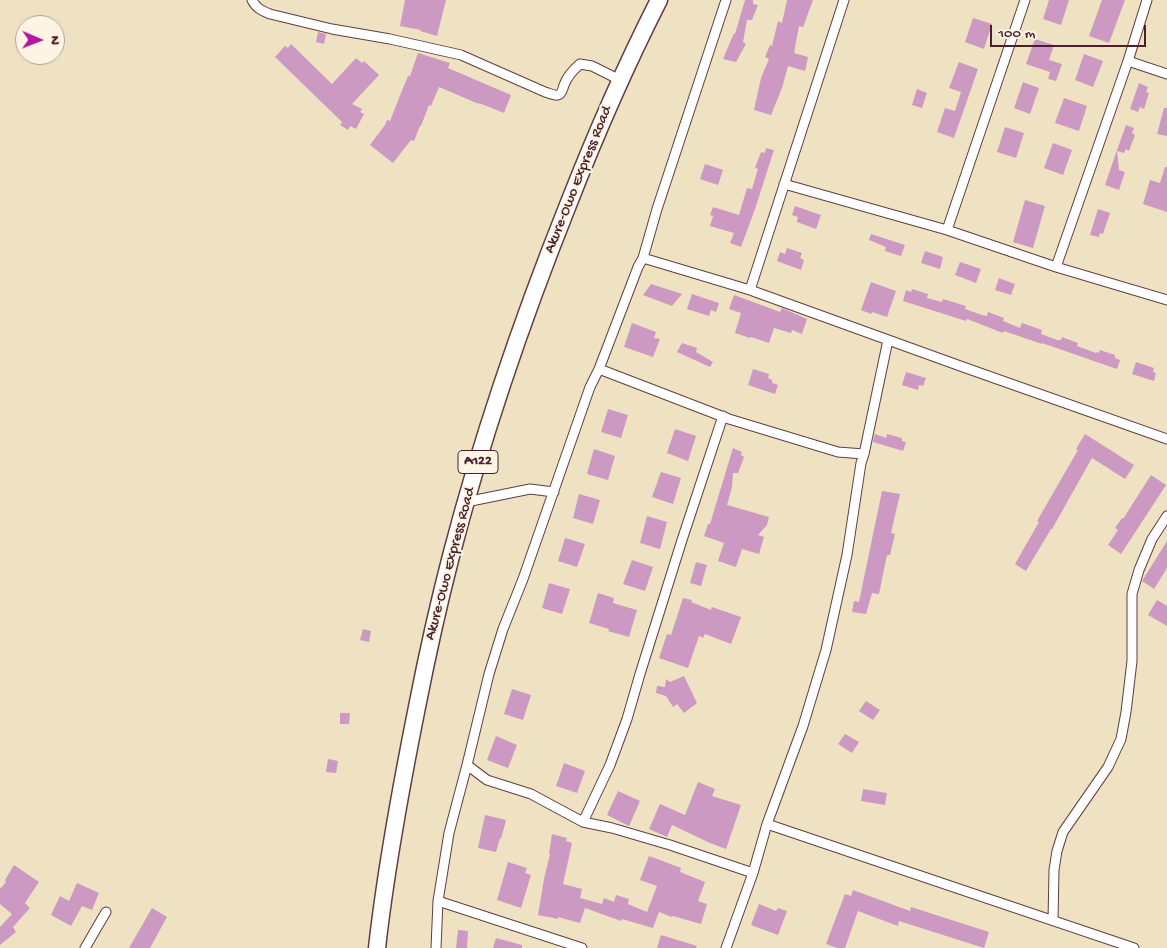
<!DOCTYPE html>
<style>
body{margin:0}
#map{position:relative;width:1167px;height:948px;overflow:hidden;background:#eee2c2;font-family:"Gochi Hand",sans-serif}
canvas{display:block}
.north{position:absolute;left:15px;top:15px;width:50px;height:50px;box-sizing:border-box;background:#fcf5e5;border:1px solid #b59f9b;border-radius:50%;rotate:91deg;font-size:14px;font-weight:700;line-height:20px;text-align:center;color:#4a1f2b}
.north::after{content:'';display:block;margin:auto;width:18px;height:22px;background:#b5179e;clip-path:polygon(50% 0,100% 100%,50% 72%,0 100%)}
.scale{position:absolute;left:990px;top:25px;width:156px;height:22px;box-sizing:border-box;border:2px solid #4a1f2b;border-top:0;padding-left:6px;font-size:15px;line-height:18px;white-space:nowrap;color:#4a1f2b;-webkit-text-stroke:4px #fcf5e5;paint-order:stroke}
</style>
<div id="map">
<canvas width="1167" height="948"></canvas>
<div class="north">N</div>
<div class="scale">100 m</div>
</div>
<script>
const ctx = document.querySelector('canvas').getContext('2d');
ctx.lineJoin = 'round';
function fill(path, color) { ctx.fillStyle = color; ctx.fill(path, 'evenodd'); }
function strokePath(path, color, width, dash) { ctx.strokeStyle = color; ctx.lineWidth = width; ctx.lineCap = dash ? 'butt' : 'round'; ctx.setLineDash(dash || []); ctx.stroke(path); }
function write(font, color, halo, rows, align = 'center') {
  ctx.font = font + ' "Gochi Hand",sans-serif'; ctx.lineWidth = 4.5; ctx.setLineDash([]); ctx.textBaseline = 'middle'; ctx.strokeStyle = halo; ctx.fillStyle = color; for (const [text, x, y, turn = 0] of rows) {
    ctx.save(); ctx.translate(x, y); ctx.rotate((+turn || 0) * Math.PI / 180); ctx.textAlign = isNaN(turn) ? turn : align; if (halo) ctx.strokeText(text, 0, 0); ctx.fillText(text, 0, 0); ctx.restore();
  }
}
const building = new Path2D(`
 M405,0H446L437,36L420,31L421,30L400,26Z
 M745,0H753V4L758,5L752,20H747L743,42L746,44L736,62L723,59L734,33L735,34Z
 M787,0H813L803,27L799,26L794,53L808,57L805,71L788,66L782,88L771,115L754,110L761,78L769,59L765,57L770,45L772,46L778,21L782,23Z
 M1049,0H1069L1061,25L1043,19Z
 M1102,0H1125L1109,43L1089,36Z
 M973,18L992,24L984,49L965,42Z
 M318,32L326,34L324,44L316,42Z
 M1035,39L1054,45L1049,60L1062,64L1056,81L1048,79L1050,72L1026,64Z
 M291,44L332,84L356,58L362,63L364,61L379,75L352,104L362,109L360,112L364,114L356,129L350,126L348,130L340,125L342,122L275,57L285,46L288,48Z
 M418,53L450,63L448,68L511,95L504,113L479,103V104L439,87L431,106L429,105L421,126H420L414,141L411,140L393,163L370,145L385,125L387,120L390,121L401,93L408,76H410Z
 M1084,54L1103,61L1093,87L1075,80Z
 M959,62L978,69L954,138L937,132L945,108L955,111L961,92L949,88Z
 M1023,82L1039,88L1030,114L1014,108Z
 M1139,83L1148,87L1146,92L1149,93L1144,109L1140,107L1138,112L1130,109Z
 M917,89L927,93L922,108L912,105Z
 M1064,98L1087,106L1079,131L1055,123Z
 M1164,108H1167V136L1157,134Z
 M1126,125L1134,128L1132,133L1135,135L1129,151L1126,149L1124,153L1117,151L1119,170L1125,172L1119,190L1105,185L1117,150Z
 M1005,127L1024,133L1016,158L997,152Z
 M1053,143L1072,150L1063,175L1044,168Z
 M766,148L774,150L755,209L741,247L730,243L734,233L710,226L713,216L710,215L713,207L739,215L747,188L752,189L758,169L755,168L761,152L765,153Z
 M705,164L723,170L718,185L700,179Z
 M1165,167H1167V212L1143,204L1150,180L1160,183Z
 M1025,200L1045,206L1033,248L1013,242Z
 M795,206L821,215L816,229L797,222L798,217L792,215Z
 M1098,209L1110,213L1103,234L1100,233L1099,237L1090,235Z
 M871,234L905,245L901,256L885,251L886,247L869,240Z
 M787,248L802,253L800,258L804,260L801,270L777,261L780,252L785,254Z
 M925,251L943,257L940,269L921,263Z
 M960,262L981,269L976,283L955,275Z
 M999,278L1015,284L1011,295L995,290Z
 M871,282L896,291L887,317L872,312L871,314L861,310Z
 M651,284L682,294L672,306L643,295Z
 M912,289L928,294L927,298L942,302L943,299L966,306L965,309L982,315L987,316L988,312L1004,318L1003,321L1020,328L1022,323L1042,330L1041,334L1057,340H1061L1062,337L1078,343L1077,346L1096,353V352L1099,353L1100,350L1115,355V358L1120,360L1117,369L1042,343V344L1004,331L1003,333L967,319L966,321L903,301L906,290L911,292Z
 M692,294L719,303L716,312L711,310L709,316L687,309Z
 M734,295L780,312L782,308L807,319L802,334L792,330L791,333L774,328L769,343L751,337L750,338L735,333L741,313L729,309Z
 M632,323L656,332L654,338L660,339L653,357L624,347Z
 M682,343L697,348L696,352L713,362L710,367L677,352Z
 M1136,362L1154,368L1153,372L1156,373L1154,381L1132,374Z
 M753,369L769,374L768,378L772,380V383L778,385L775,394L748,385Z
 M906,372L926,378L923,386L919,385L918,390L902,385Z
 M608,409L628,415L621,438L601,432Z
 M675,429L696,436L688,461L667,453Z
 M875,434L886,438L887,434L902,438V441L906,442L903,451L873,442Z
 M1085,434L1134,465L1125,479L1092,458L1052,529H1051L1026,571L1015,564L1039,522L1037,521L1078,450L1076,449Z
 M733,448L742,452L741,455L744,457L738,473H733L732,487L727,505L769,517L767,525L758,535L764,537L759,554L742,549L736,567L718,561L724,543L704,536L708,524H710Z
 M594,449L615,456L608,480L587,474Z
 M661,472L681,478L673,504L652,497Z
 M1151,475L1166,485L1121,554L1108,545L1118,530L1115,528L1122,518L1123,519Z
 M882,491L900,494L891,533L895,534L890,555H887L879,594L872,593L866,614L852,612L854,601L859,602Z
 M579,494L600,500L593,524L573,518Z
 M647,516L667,522L660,549L640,543Z
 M565,538L585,544L577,567L558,561Z
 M1167,541V568L1154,589L1142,581Z
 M632,560L653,567L645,591L623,584Z
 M696,562L707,565L701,586L690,583Z
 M549,583L570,589L562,614L542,608Z
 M598,593L614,598L613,603L637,610L629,637L608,631L609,629L589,623Z
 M683,598L692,600L691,602L711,610L712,607L741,617L731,644L705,634L703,638L699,636L688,668L659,658L667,634L671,635Z
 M1157,600L1167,606V626L1148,615Z
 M363,629L371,631L369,642L360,640Z
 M684,676L697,703L684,713L677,704L673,707L666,696L656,693L657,686L665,687L666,679L670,682Z
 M512,689L531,695L523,720L504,714Z
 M866,701L880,710L873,720L859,711Z
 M340,713H350L349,724H340Z
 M845,734L859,742L852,753L838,744Z
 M496,736L517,745L508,768L487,760Z
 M328,759L338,761L336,773L326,772Z
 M564,763L585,771L577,793L556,786Z
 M698,782L715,789L712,796L741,805L726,849L705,841H706L672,825L667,837L649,829L660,804L685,815Z
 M863,789L887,793L885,805L861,801Z
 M618,791L640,801L629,826L607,815Z
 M485,815L506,820L501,839L500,838L496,852L478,848Z
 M552,834L567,838L566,841L572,843L563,884L582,889L580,898L602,904L604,898L614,902L616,895L629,899L628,904L647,912L657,886L640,880L649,856L681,868L680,872L705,882L698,901L707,904L701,924L673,916L672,917L659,912L653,928L622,919L621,921L585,908L580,923L558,917V919L538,915L544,879L550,854H549Z
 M508,862L527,868L525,873L531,875L521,908L497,900Z
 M14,865L39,882L25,903L30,908L13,927L16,932L0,945V927L12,914L0,904V889L6,882L5,880Z
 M77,883L99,893L92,910L82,906L71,926L51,915L60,896L69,901Z
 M853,890L910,911L911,907L989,932L984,948L899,921L898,926L858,911L845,948H837L826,944L845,894L851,896Z
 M759,904L776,911L778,908L787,911L778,935L751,925Z
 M152,908L167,917L150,948H129Z
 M458,930L468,931L467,948H456Z
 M661,935L697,946L696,948H657Z
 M496,938L522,945V948H493Z`);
const street = new Path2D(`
 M252,0C256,8 262,11 270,14L332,29L390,39L461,55L545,92C549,93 554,96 558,95C562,94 563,88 564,85C567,77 573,70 580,64L592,66L620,80
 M1128,61L1167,74
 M784,184L947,230L1056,267L1167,300
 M947,230L1025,0
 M643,258L750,290L963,367L1167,439
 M1056,267L1128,61L1147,0
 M750,290L844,0
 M599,369L729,419L838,452L864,454
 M466,502L530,489L554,492
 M467,765L487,780L531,794L583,822L612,828L670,845L753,873
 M583,822L610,765L627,719L640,674L682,540L723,416
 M767,824L1134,948
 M438,901L582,948
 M1053,921L1054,870L1057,851L1063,832L1108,767L1121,739L1126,712L1132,661V594L1139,570L1152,539L1167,516
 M85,948L106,912
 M436,948L438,901L449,833L467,765L489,674L503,629L523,579L590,387L599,369L638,267L643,258L657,209L726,0
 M726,948L753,873L767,824L803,726L826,650L847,555L861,463L864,454L888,340`);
const highway = new Path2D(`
 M377,948C386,867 401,787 417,707C427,656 438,606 451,556C482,437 522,320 568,205C595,136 625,67 659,0`);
const shields = [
 [478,462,40]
];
const shieldNames = [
 ["A122",478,462]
];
const streetNames = [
 ["Akure-Owo Express Road",579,180,-68],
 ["Akure-Owo Express Road",451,564,-75]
];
fill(building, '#cc99c3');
strokePath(street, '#633c42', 11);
strokePath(highway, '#633c42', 19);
strokePath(street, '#fff', 9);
strokePath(highway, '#fff', 16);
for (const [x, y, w] of shields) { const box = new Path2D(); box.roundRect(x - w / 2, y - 11.5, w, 23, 4); ctx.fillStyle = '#fcf5e5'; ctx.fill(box); strokePath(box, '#4a1f2b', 1); }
write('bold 14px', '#4a1f2b', null, shieldNames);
write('15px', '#4a1f2b', '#fcf5e5', streetNames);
</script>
